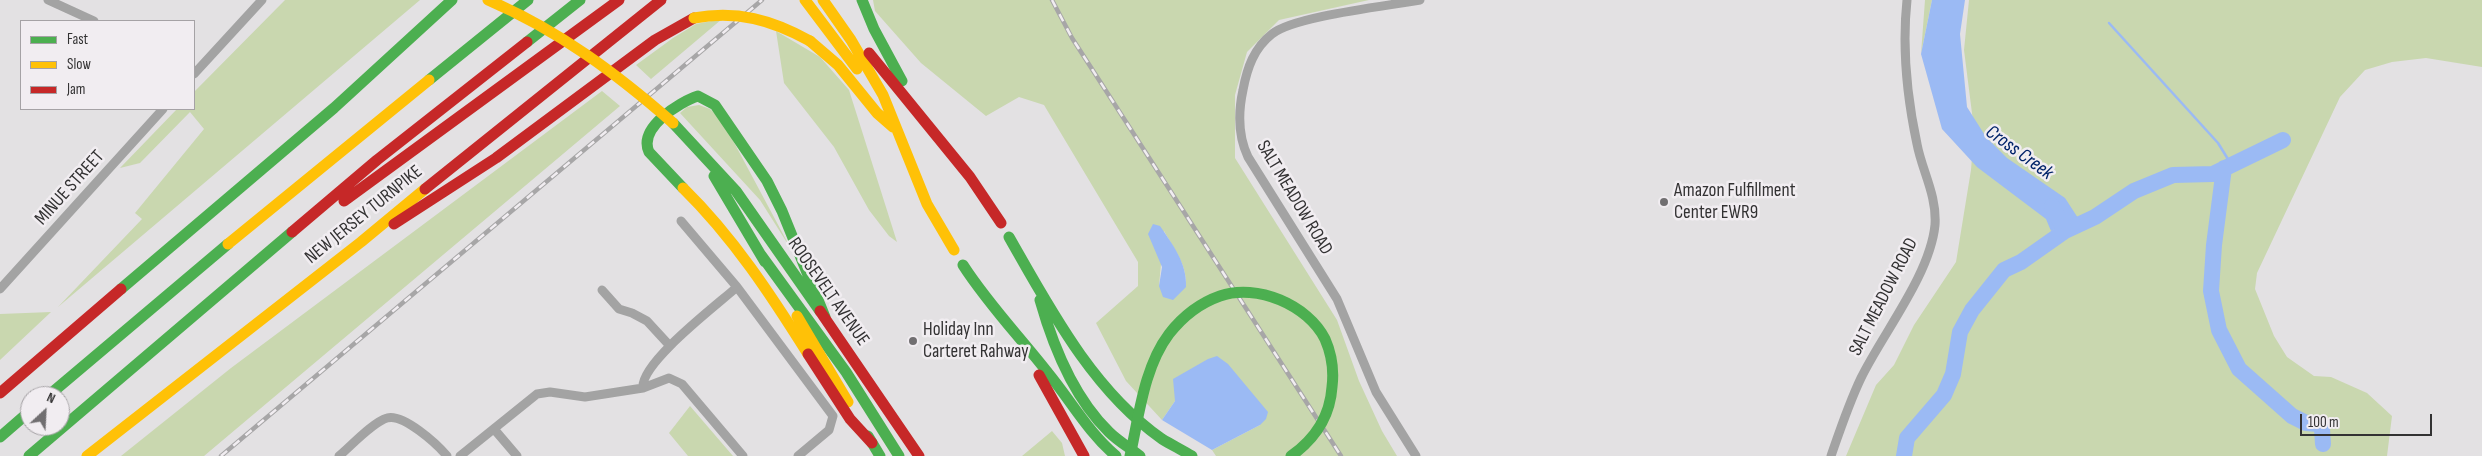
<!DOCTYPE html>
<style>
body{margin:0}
#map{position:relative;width:2482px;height:456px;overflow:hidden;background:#e3e1e3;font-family:"Sofia Sans Condensed",sans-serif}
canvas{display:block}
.legend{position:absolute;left:20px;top:20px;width:175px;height:90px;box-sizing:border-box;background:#f1edf1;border:1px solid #a5a2a5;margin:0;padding:6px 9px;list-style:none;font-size:15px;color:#333233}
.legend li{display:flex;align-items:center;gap:10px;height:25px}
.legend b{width:25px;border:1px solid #a5a2a5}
.north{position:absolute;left:20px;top:386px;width:50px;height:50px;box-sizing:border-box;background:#f1edf1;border:1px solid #a5a2a5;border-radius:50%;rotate:25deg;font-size:14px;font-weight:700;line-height:20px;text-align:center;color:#333233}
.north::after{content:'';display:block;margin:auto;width:18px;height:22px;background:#716f71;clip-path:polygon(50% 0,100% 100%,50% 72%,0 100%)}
.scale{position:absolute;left:2300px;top:414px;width:132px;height:22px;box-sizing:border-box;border:2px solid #333233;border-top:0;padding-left:6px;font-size:15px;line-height:18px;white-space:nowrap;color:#333233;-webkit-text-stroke:4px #f1edf1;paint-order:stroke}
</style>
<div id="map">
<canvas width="2482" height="456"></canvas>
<ul class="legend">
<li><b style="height:6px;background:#4caf50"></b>Fast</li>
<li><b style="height:6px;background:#ffc107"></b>Slow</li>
<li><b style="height:6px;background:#c62828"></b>Jam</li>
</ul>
<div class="north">N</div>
<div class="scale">100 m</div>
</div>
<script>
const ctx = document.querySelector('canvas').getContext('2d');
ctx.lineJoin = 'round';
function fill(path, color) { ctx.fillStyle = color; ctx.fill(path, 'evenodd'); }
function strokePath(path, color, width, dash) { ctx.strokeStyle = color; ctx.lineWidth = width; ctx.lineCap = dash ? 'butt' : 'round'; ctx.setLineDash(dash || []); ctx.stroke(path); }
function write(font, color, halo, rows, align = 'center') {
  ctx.font = font + ' "Sofia Sans Condensed",sans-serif'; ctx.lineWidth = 5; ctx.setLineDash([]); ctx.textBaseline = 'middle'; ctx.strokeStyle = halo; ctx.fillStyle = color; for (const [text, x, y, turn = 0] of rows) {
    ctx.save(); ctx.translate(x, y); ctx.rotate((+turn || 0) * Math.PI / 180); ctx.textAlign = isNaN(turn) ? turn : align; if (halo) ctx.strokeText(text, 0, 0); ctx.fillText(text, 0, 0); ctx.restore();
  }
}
const green = new Path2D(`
 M285,0H420L58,307L142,219L135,213L204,129L190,112L140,163L120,168L177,109H194V92Z
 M873,0H1369L1279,20L1247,52L1235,95V158L1337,320L1359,381L1382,431L1397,456H1216L1212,450L1260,425L1175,401L1162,420L1126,381L1096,323L1138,286V262L1044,105L1019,97L986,116L921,63L875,11ZM1164,231C1175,251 1187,264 1186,287L1159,286Z
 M1925,0H1932L1921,54Z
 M1969,0H2482V67L2426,58L2392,62L2365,70L2340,97L2257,273L2255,289L2274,336L2287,357L2314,376L2331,377L2367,393L2392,416L2387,456H1846L1876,385L1894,365L1914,325L1956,262L1971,170L1974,129L1964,50Z
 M722,19L651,79L636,65L673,38L696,24Z
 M776,31L820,57L849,90L897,242L889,236L869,210L834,147L784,83Z
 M602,91L620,106L204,456H121L231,368Z
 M699,105L710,109L722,120L791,249L760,200L680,113L687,107Z
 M51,312L0,360V314Z
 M690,406L733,456H688L669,433Z
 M1052,431L1062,443L1065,456H1022Z`);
const water = new Path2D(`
 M1932,0H1965L1960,34L1967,107L1986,137L2007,158L2065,198L2078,218L2051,231L2046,219L1977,167L1942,129L1921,54Z
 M1153,224L1160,226C1173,245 1187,263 1186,287L1173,300L1163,297L1159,286L1162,267L1148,234Z
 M1217,356L1228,364L1268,412L1266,419L1260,425L1212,450L1162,420L1175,401L1173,379L1208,359Z`);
const stream = new Path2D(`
 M2109,23L2218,143L2231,164`);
const river = new Path2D(`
 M2224,168L2214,245L2211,291L2219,330L2239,369L2292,416L2306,423L2318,424L2322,429L2323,444
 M2065,231L2095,217L2134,191L2173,175L2213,174L2283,140
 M1904,456L1907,438L1944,395L1953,374L1960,332L1972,310L2004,270L2021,262L2065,231L2052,206`);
const street = new Path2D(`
 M48,0L94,21
 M194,74L262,0
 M737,287L833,416L829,430L798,456
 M0,289L163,109
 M602,290L619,309L632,313L647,321L670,346
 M643,388C640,363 717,305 737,287L681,221
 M494,429L517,456
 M339,456C351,446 373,422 387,418C403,413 437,444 447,456
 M460,456L537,394L550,392L585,397L643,388L669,378L682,384L743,456
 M1416,456L1376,392L1337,299L1248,157C1238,136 1238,113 1243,90C1247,68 1254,48 1272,34C1294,16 1388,6 1420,0
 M1831,456C1840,430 1849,403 1861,378C1883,333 1930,275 1935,225C1937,195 1922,171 1917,144C1907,97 1902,47 1907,0`);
const fast = new Path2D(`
 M862,0L874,29L902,81
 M527,42L580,0
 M429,80L528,0
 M673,123L736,191L820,311
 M714,176L765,262
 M683,188L649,152C638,128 679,102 698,96L715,105L767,181L782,211L825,317
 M1009,237C1050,309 1093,391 1162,439C1172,445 1182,450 1192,456
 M761,255L846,372L899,456
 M963,265C988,304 1020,337 1048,373C1071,401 1088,432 1116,456
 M121,289L334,108L452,0
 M1040,300C1053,346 1074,398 1109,432C1118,441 1130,448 1140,456
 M48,396L228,244
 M868,436L880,456
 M0,437L30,411
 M29,456L292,232`);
const slow = new Path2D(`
 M805,0L857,69
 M823,0L851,40L883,95L927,204L954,250
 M810,41L838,65L877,113L893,127
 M683,188C733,237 771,295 808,354
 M228,244L429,80
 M797,316L848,402
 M87,456L361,242L425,189`);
const jam = new Path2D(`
 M869,53L970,177L1001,223
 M425,189L661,0
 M344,201L619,0
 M394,224L496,158L655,40L694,18
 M292,232L377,160L527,42
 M820,311L919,456
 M808,354L850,419L872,443
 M1039,375L1084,456
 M0,393L121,289`);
const rail = new Path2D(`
 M1052,0L1072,38L1341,456
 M221,456L762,0`);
const fastBridge = new Path2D(`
 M1130,456C1139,416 1144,367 1169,334C1183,316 1200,303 1220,296C1257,283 1308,305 1325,339C1332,355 1334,371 1332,387C1330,417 1315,439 1291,456`);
const slowBridge = new Path2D(`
 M488,0C558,30 616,73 673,123
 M694,18C737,10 772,20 810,41`);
const markers = [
 [1664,202,5,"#716f71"],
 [913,341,5,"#716f71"]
];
const streetNames = [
 ["MINUE STREET",70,188,-48],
 ["SALT MEADOW ROAD",1294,198,59],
 ["NEW JERSEY TURNPIKE",364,215,-39],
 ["ROOSEVELT AVENUE",828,292,55],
 ["SALT MEADOW ROAD",1884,297,-63]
];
const poiNames = [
 ["Amazon Fulfillment",1674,191],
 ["Center EWR9",1674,213],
 ["Holiday Inn",923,330],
 ["Carteret Rahway",923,352]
];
const waterNames = [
 ["Cross Creek",2019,153,36]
];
fill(green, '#c9d7af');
fill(water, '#9bbaf4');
strokePath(stream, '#9bbaf4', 2.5);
strokePath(river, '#9bbaf4', 16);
strokePath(street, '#a3a3a3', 9);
strokePath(fast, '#4caf50', 11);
strokePath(slow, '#ffc107', 11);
strokePath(jam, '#c62828', 11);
strokePath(rail, '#a7a6a7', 4.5);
strokePath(rail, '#f1edf1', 2.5, [8]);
strokePath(fastBridge, '#4caf50', 11);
strokePath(slowBridge, '#ffc107', 11);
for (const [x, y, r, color] of markers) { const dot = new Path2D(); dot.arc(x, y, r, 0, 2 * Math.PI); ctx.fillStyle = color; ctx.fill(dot); strokePath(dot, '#f1edf1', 2); }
write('19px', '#333233', '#f1edf1', streetNames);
write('19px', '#333233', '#f1edf1', poiNames, 'left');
write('italic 20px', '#012369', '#f1edf1', waterNames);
</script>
